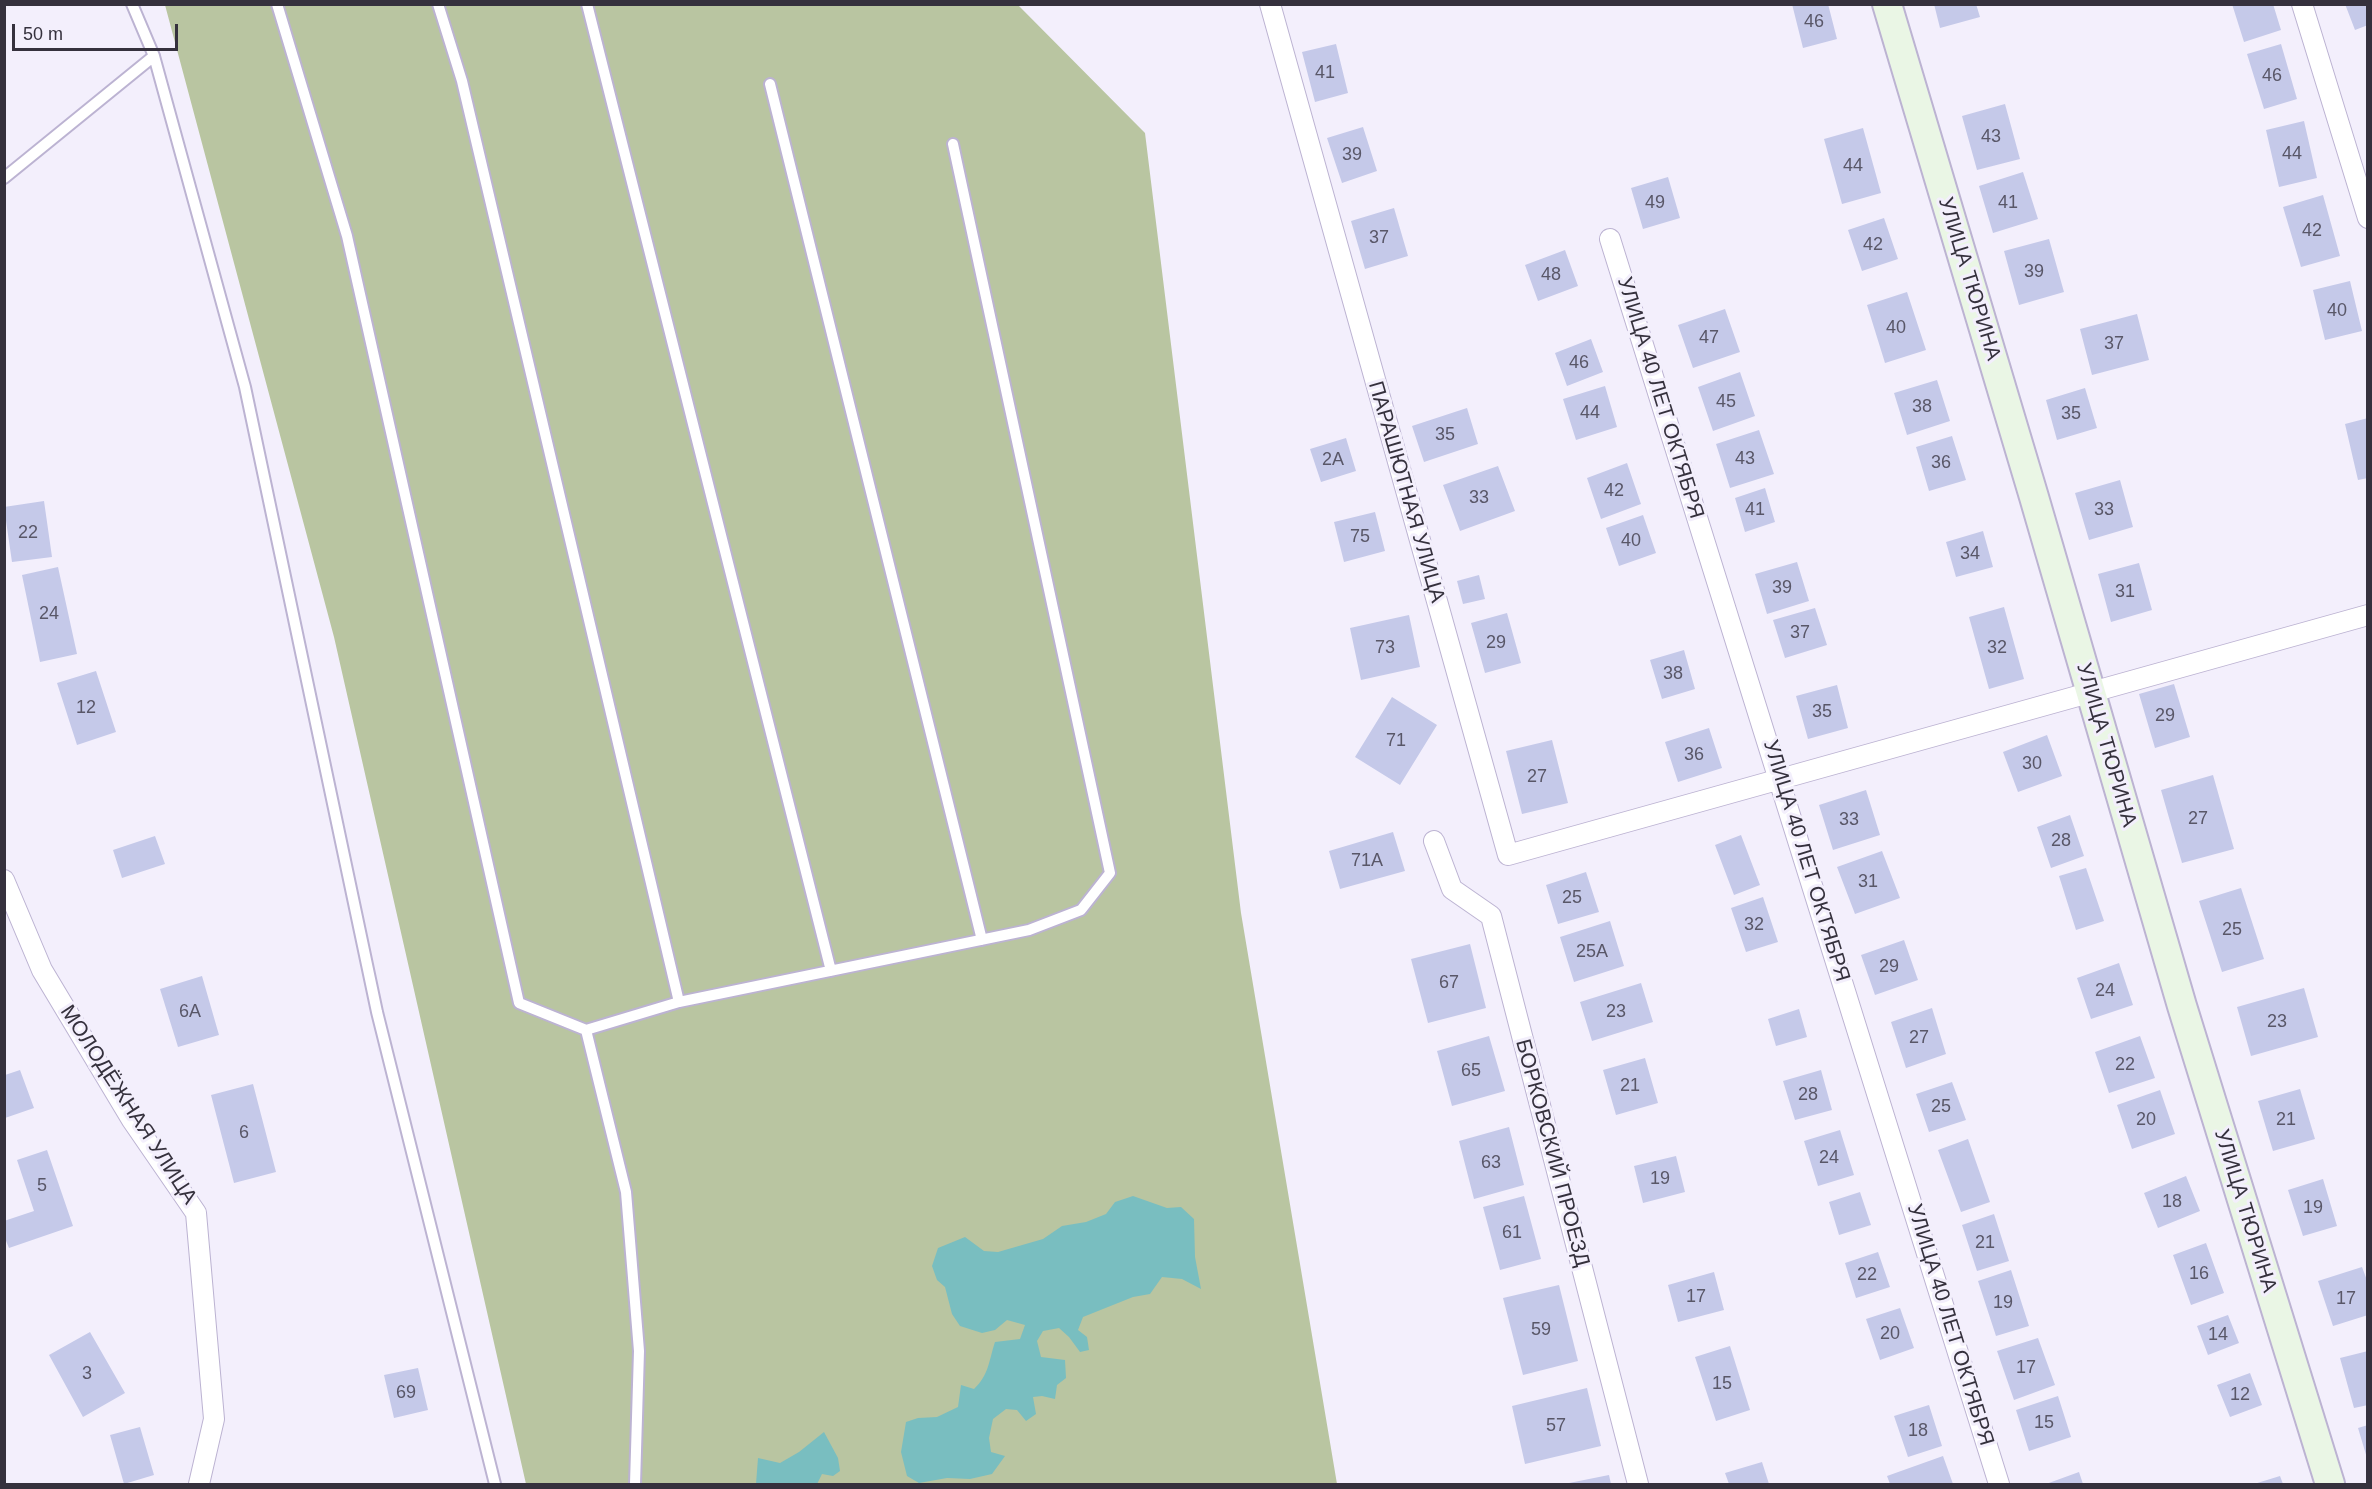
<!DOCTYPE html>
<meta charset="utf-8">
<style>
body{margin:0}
#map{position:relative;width:2372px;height:1489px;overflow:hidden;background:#f3effc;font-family:Helvetica,sans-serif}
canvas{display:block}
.frame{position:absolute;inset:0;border:6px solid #35313d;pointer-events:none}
.scale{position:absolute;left:12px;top:24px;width:166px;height:27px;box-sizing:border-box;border:3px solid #35313d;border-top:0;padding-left:8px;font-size:18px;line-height:21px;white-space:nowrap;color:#35313d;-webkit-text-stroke:4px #f3effc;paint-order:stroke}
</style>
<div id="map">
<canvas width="2372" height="1489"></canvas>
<div class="frame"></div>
<div class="scale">50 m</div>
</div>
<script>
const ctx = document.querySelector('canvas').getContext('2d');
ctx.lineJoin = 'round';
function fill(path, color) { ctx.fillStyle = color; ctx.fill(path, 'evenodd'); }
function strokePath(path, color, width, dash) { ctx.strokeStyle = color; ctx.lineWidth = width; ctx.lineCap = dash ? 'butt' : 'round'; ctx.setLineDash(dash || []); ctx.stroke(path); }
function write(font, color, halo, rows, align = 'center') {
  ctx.font = font + ' Helvetica,sans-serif'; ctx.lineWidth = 6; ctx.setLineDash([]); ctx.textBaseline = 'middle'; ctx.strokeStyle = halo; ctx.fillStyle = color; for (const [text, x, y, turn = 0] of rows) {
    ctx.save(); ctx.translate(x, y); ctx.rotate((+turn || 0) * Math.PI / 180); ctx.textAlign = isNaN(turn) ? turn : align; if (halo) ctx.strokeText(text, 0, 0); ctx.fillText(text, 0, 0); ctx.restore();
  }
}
const green = new Path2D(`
 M165,5H1018L1145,133L1241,913L1337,1484H526L334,637Z`);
const water = new Path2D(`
 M1133,1196L1167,1208L1181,1207L1194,1219L1195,1257L1201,1289L1182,1279L1162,1277L1150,1294L1133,1297L1083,1317L1078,1330L1087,1337L1089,1350L1080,1352L1069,1337L1059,1328L1043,1331L1037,1341L1041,1357L1065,1360L1066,1378L1057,1385L1055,1399L1042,1396L1033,1397L1036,1414L1026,1421L1017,1410L1006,1409L993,1419L989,1438L991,1452L1005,1456L992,1474L970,1479L947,1478L919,1483L907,1476L901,1452L906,1422L918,1418L937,1417L958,1407L961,1385L974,1389C989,1375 989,1360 995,1342L1020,1339L1025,1325L1007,1320L995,1330L982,1333L960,1326L952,1314L945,1287L937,1280L932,1266L938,1248L965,1237L984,1251L998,1252L1043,1239L1062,1226L1086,1222L1106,1214L1115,1202Z
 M824,1432L838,1458L840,1471L833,1476L822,1474L817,1484H756L758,1458L780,1463L799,1452Z`);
const building = new Path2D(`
 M1792,4H1828L1837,39L1803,48Z
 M1934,4H1976L1980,17L1940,28Z
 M2232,4H2273L2281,30L2244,42Z
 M2345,4H2368V25L2355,30Z
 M1336,44L1348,93L1315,102L1302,52Z
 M2281,44L2297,99L2264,109L2247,54Z
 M2005,104L2020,159L1977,170L1962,116Z
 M2304,121L2317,178L2279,187L2266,130Z
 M1363,127L1377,171L1342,183L1327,138Z
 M1863,128L1881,193L1842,204L1824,139Z
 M2023,172L2038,219L1993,233L1979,186Z
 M1668,177L1680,218L1643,229L1631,188Z
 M2323,195L2340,256L2301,267L2283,207Z
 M1394,208L1408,256L1365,269L1351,221Z
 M1884,218L1898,259L1862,271L1848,230Z
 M2049,239L2064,292L2019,305L2004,251Z
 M1565,250L1578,286L1538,301L1525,265Z
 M2350,281L2362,331L2325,340L2313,290Z
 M1907,292L1926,350L1885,363L1867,305Z
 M1725,309L1740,352L1693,368L1678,325Z
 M2137,314L2149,360L2092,375L2080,329Z
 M1591,339L1603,372L1567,386L1555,353Z
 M1740,372L1755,416L1713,431L1698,387Z
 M1937,380L1950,421L1907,435L1894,393Z
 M1605,386L1617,427L1576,440L1563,399Z
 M2085,388L2097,428L2057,440L2046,400Z
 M1467,408L1478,444L1424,462L1412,426Z
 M2368,418V478L2358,480L2345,424Z
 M1759,430L1774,474L1730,488L1716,444Z
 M1952,436L1966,480L1929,491L1916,447Z
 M1346,438L1356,471L1321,482L1310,449Z
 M1627,463L1641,504L1601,519L1587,478Z
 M1498,466L1515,511L1460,531L1443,485Z
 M2120,480L2133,527L2089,540L2075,493Z
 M1765,488L1775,522L1745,532L1735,498Z
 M44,501L52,557L12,562L4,507Z
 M1375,512L1385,551L1344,562L1334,522Z
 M1643,515L1656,553L1619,566L1606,528Z
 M1983,531L1993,567L1956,577L1946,542Z
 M1797,562L1809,601L1767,614L1755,574Z
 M2139,563L2152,610L2111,622L2098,574Z
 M58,567L77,654L40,662L22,575Z
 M1479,575L1485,599L1463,604L1457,581Z
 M2004,607L2024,679L1989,689L1969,617Z
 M1815,608L1827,645L1785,658L1773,620Z
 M1507,613L1521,663L1485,673L1471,623Z
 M1409,615L1420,667L1361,680L1350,628Z
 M1684,650L1695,689L1662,699L1650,660Z
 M96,671L116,732L77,745L57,683Z
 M2174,684L2190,737L2155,748L2139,694Z
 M1837,685L1848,728L1808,739L1796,696Z
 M1392,697L1437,725L1400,785L1355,757Z
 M1709,728L1722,768L1678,782L1665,742Z
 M2047,735L2062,776L2018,792L2003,752Z
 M1552,740L1568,803L1522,814L1506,751Z
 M2213,775L2234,849L2182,863L2161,790Z
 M1866,790L1880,835L1833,850L1819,805Z
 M2070,815L2084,856L2051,868L2037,827Z
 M1393,832L1405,871L1340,889L1329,851Z
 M1741,835L1760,885L1734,895L1715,845Z
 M155,836L165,864L122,878L113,850Z
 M1882,851L1900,898L1855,914L1837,867Z
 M2086,868L2104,921L2076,930L2059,876Z
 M1586,872L1599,912L1558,924L1546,885Z
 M2241,888L2264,959L2222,972L2199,901Z
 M1763,897L1778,942L1746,952L1731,908Z
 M1610,921L1624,966L1574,982L1560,937Z
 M1904,940L1918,980L1875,995L1861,955Z
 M1470,944L1486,1008L1428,1023L1411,959Z
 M2119,963L2133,1005L2091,1019L2077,978Z
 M202,976L219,1035L178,1047L160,989Z
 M1641,983L1653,1022L1592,1041L1580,1002Z
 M2304,988L2318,1037L2251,1056L2237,1007Z
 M1932,1008L1946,1054L1906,1068L1891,1022Z
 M1799,1009L1807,1037L1776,1046L1768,1019Z
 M1489,1036L1505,1091L1452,1106L1437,1051Z
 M2140,1036L2155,1078L2109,1093L2095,1052Z
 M1645,1058L1658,1103L1616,1115L1603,1070Z
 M20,1070L34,1108L5,1118V1075Z
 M1821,1070L1832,1110L1795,1120L1783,1081Z
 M1952,1082L1966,1120L1929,1132L1916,1094Z
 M253,1084L276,1172L234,1183L211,1095Z
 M2300,1089L2315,1139L2273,1151L2258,1101Z
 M2160,1090L2175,1134L2132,1149L2117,1105Z
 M1509,1127L1524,1185L1474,1199L1459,1141Z
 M1840,1130L1854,1175L1818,1186L1804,1141Z
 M1968,1139L1990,1202L1961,1212L1938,1150Z
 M47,1150L73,1226L9,1248L4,1236V1221L34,1211L17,1160Z
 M1676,1156L1685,1192L1643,1203L1634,1166Z
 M2186,1176L2200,1211L2158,1228L2144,1193Z
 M2323,1179L2337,1226L2303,1236L2288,1190Z
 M1860,1192L1871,1225L1839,1235L1829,1202Z
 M1524,1196L1541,1259L1500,1270L1483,1207Z
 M1994,1214L2009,1261L1977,1271L1962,1225Z
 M2206,1243L2224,1293L2191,1305L2173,1255Z
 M1878,1252L1890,1287L1856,1298L1845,1263Z
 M2362,1267L2368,1283V1315L2333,1326L2318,1281Z
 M2011,1270L2029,1326L1996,1336L1978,1281Z
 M1714,1272L1724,1310L1678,1322L1668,1285Z
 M1559,1285L1578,1361L1523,1375L1503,1298Z
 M1900,1308L1914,1348L1880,1360L1866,1319Z
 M2228,1315L2239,1343L2208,1355L2197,1326Z
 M90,1332L125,1393L83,1417L49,1355Z
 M2038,1338L2055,1385L2014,1400L1997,1351Z
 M1730,1346L1750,1410L1716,1421L1695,1357Z
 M2368,1351V1405L2354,1408L2340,1358Z
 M418,1368L428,1410L394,1418L384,1375Z
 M2250,1373L2262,1405L2230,1417L2217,1385Z
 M1587,1388L1601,1446L1525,1464L1512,1406Z
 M2058,1396L2071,1437L2029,1451L2016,1410Z
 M1929,1405L1942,1446L1908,1457L1894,1416Z
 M2368,1425V1458H2367L2358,1428Z
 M140,1427L154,1475L124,1484L110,1435Z
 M1943,1456L1953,1484H1890L1887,1476Z
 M1762,1462L1769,1484H1729L1725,1473Z
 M2079,1472L2083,1484H2046Z
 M1609,1475L1611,1484H1569V1483Z
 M2280,1476L2283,1484H2254Z`);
const lane = new Path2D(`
 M132,4L154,56L245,387L377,1012L495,1484
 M277,4L347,236L519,1003L586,1030L626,1192L639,1351L635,1484
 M438,4L462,81L679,1002
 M587,4L831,971
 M770,84L982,940
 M4,178L154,56
 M586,1030L679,1002L1029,930L1081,910L1110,873L953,144`);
const street = new Path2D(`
 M1270,4L1508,855L2368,615
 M2302,4L2368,218
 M1610,239L1999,1484
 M1434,841L1452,889L1491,916L1638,1484
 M4,880L42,970L132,1120L196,1213L214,1419L199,1484`);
const secondary = new Path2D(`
 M1887,4L2034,497L2182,1006L2330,1484`);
const numberNames = [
 ["46",1814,22],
 ["41",1325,73],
 ["46",2272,76],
 ["43",1991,137],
 ["44",2292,154],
 ["39",1352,155],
 ["44",1853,166],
 ["49",1655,203],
 ["41",2008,203],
 ["42",2312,231],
 ["37",1379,238],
 ["42",1873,245],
 ["39",2034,272],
 ["48",1551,275],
 ["40",2337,311],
 ["40",1896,328],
 ["47",1709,338],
 ["37",2114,344],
 ["46",1579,363],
 ["45",1726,402],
 ["38",1922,407],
 ["44",1590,413],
 ["35",2071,414],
 ["35",1445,435],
 ["43",1745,459],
 ["2А",1333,460],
 ["36",1941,463],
 ["42",1614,491],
 ["33",1479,498],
 ["41",1755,510],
 ["33",2104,510],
 ["22",28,533],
 ["75",1360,537],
 ["40",1631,541],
 ["34",1970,554],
 ["39",1782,588],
 ["31",2125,592],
 ["24",49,614],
 ["37",1800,633],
 ["29",1496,643],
 ["73",1385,648],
 ["32",1997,648],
 ["38",1673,674],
 ["12",86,708],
 ["35",1822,712],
 ["29",2165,716],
 ["71",1396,741],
 ["36",1694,755],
 ["30",2032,764],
 ["27",1537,777],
 ["27",2198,819],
 ["33",1849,820],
 ["28",2061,841],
 ["71А",1367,861],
 ["31",1868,882],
 ["25",1572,898],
 ["32",1754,925],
 ["25",2232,930],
 ["25А",1592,952],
 ["29",1889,967],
 ["67",1449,983],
 ["24",2105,991],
 ["6А",190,1012],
 ["23",1616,1012],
 ["23",2277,1022],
 ["27",1919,1038],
 ["22",2125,1065],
 ["65",1471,1071],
 ["21",1630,1086],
 ["28",1808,1095],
 ["25",1941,1107],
 ["20",2146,1120],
 ["21",2286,1120],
 ["6",244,1133],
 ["24",1829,1158],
 ["63",1491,1163],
 ["19",1660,1179],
 ["5",42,1186],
 ["18",2172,1202],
 ["19",2313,1208],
 ["61",1512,1233],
 ["21",1985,1243],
 ["16",2199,1274],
 ["22",1867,1275],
 ["17",1696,1297],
 ["17",2346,1299],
 ["19",2003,1303],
 ["59",1541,1330],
 ["20",1890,1334],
 ["14",2218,1335],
 ["17",2026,1368],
 ["3",87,1374],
 ["15",1722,1384],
 ["69",406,1393],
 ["12",2240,1395],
 ["15",2044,1423],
 ["57",1556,1426],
 ["18",1918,1431]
];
const streetNames = [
 ["УЛИЦА ТЮРИНА",1969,279,73],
 ["УЛИЦА 40 ЛЕТ ОКТЯБРЯ",1660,398,73],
 ["ПАРАШЮТНАЯ УЛИЦА",1406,492,74],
 ["УЛИЦА ТЮРИНА",2106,745,74],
 ["УЛИЦА 40 ЛЕТ ОКТЯБРЯ",1806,861,73],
 ["МОЛОДЁЖНАЯ УЛИЦА",128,1105,57],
 ["БОРКОВСКИЙ ПРОЕЗД",1552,1153,75],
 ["УЛИЦА ТЮРИНА",2245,1211,73],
 ["УЛИЦА 40 ЛЕТ ОКТЯБРЯ",1950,1325,73]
];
fill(green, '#b9c5a1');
fill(water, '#79bec0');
fill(building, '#c5c9e9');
strokePath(lane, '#bcb3d2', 14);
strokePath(street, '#bcb3d2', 22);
strokePath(secondary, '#bcb3d2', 32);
strokePath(lane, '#fff', 10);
strokePath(street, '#fff', 20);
strokePath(secondary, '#eaf6e5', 28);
write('18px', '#595768', null, numberNames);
write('21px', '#35313d', '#f3effc', streetNames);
</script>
